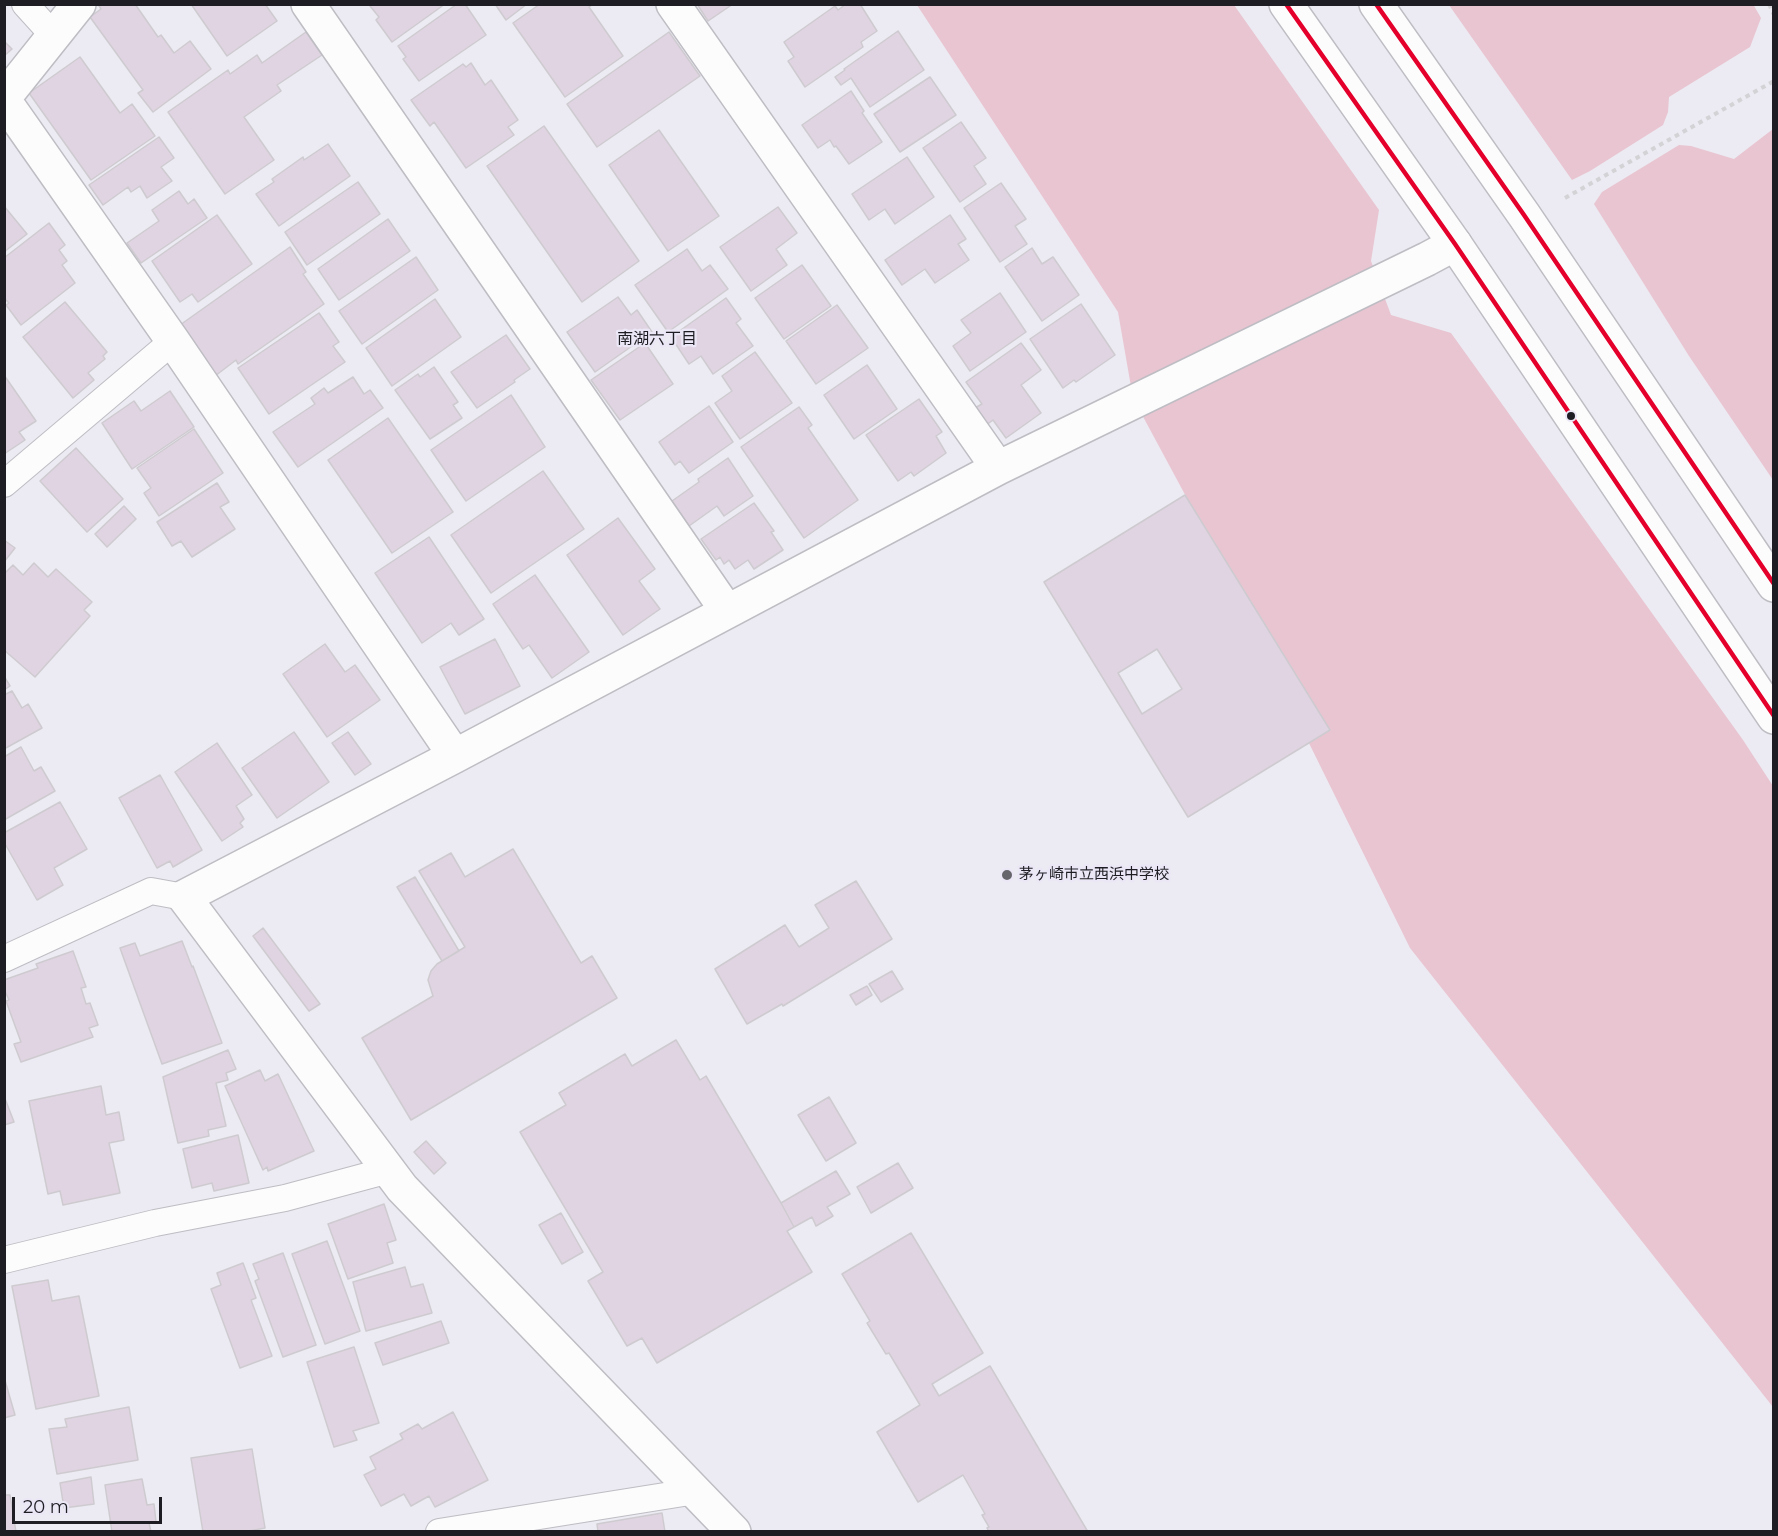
<!DOCTYPE html>
<meta charset="utf-8">
<style>
body{margin:0}
#map{position:relative;width:1778px;height:1536px;overflow:hidden;background:#eceaf2;font-family:Montserrat,sans-serif}
canvas{display:block}
.frame{position:absolute;inset:0;border:6px solid #1e1d23;pointer-events:none}
.scale{position:absolute;left:12px;top:1497px;width:150px;height:27px;box-sizing:border-box;border:3px solid #1e1d23;border-top:0;padding-left:8px;font-size:18px;line-height:21px;white-space:nowrap;color:#1e1d23;-webkit-text-stroke:4px #ebe7f6;paint-order:stroke}
</style>
<div id="map">
<canvas width="1778" height="1536"></canvas>
<div class="frame"></div>
<div class="scale">20 m</div>
</div>
<script>
const ctx = document.querySelector('canvas').getContext('2d');
ctx.lineJoin = 'round';
function fill(path, color) { ctx.fillStyle = color; ctx.fill(path, 'evenodd'); }
function strokePath(path, color, width, dash) { ctx.strokeStyle = color; ctx.lineWidth = width; ctx.lineCap = dash ? 'butt' : 'round'; ctx.setLineDash(dash || []); ctx.stroke(path); }
function write(font, color, halo, rows, align = 'center') {
  ctx.font = font + ' Montserrat,"Noto Sans JP",sans-serif'; ctx.lineWidth = 4.5; ctx.setLineDash([]); ctx.textBaseline = 'middle'; ctx.strokeStyle = halo; ctx.fillStyle = color; for (const [text, x, y, turn = 0] of rows) {
    ctx.save(); ctx.translate(x, y); ctx.rotate((+turn || 0) * Math.PI / 180); ctx.textAlign = isNaN(turn) ? turn : align; if (halo) ctx.strokeText(text, 0, 0); ctx.fillText(text, 0, 0); ctx.restore();
  }
}
const green = new Path2D(`
 M1753,4L1761,18L1750,47L1669,97L1668,112L1663,125L1590,171L1572,180L1449,5Z
 M917,5H1234L1379,210L1371,261L1391,315L1451,333L1743,740L1773,786V1407L1410,948L1203,528L1133,398L1118,312Z
 M1773,129V480L1689,356L1594,204L1602,192L1679,145L1691,146L1734,159Z`);
const building = new Path2D(`
 M98,4H135L158,37L161,35L174,53L190,41L211,69L153,112L138,93L143,90L90,17L101,9Z
 M191,4H265L277,21L227,56Z
 M373,4H445L392,42L376,20L379,17L370,6Z
 M457,4H465L486,35L419,81L403,59L406,57L398,46Z
 M495,4H527L506,20Z
 M540,4H593L589,7L623,56L565,97L513,23Z
 M697,4H733L708,21Z
 M846,4H860L877,31L861,42L863,47L805,87L788,61L794,57L784,42L835,6L838,10Z
 M898,31L924,70L870,107L851,78L841,85L835,77L845,70L844,69Z
 M306,32L322,55L277,85L281,91L244,117L274,160L225,194L168,112L228,70L230,74L257,55L262,63Z
 M669,32L700,76L597,147L567,104Z
 M4,41L12,49L4,56Z
 M80,57L120,113L132,104L155,136L91,180L29,93Z
 M471,63L485,85L491,80L518,120L508,127L514,135L466,168L434,122L430,126L411,100L463,64L466,67Z
 M930,77L956,115L900,152L874,114Z
 M851,91L864,111L862,113L882,142L849,164L836,146L834,147L830,140L818,148L802,125Z
 M961,122L986,158L974,166L986,184L960,202L923,148Z
 M544,126L639,261L582,302L487,166Z
 M659,130L719,216L668,251L609,165Z
 M159,137L174,158L161,167L172,181L147,198L140,186L131,192L128,187L103,205L89,185Z
 M328,144L350,176L279,226L256,194L274,182L272,179L303,157L304,160Z
 M907,157L934,197L895,224L885,209L869,220L852,194Z
 M358,182L380,214L307,265L285,232Z
 M1001,183L1026,219L1015,226L1027,244L1000,262L964,208Z
 M179,191L188,204L194,199L207,218L141,263L127,243L159,221L152,210Z
 M4,206L27,234L4,252Z
 M778,207L797,233L776,249L787,265L751,291L720,247Z
 M217,215L252,264L198,302L192,294L180,302L152,261Z
 M950,215L966,239L958,244L969,260L935,283L925,269L902,285L885,260Z
 M388,219L410,251L339,300L318,269Z
 M49,223L65,245L59,250L67,261L62,265L75,283L21,325L6,305L9,303L4,298V258Z
 M290,247L306,272L303,274L324,304L238,364L236,360L215,376L180,325Z
 M1032,248L1042,264L1053,257L1079,295L1042,321L1005,267Z
 M687,249L702,271L710,265L728,289L668,332L635,285Z
 M416,257L438,290L362,344L339,311Z
 M802,265L831,306L784,339L755,298Z
 M1000,293L1026,332L970,371L953,346L971,333L961,320Z
 M618,297L631,315L637,310L652,332L595,372L567,332Z
 M726,298L741,319L736,323L753,346L713,374L701,356L689,364L671,337Z
 M435,299L461,337L392,386L366,348Z
 M65,302L107,352L103,356L105,359L88,373L94,380L73,398L23,337Z
 M1081,304L1115,355L1076,382L1074,380L1063,388L1030,339Z
 M837,305L868,348L816,384L786,341Z
 M319,313L339,342L333,346L345,362L269,414L238,368Z
 M506,335L530,369L514,380L515,382L477,408L451,372Z
 M645,343L673,384L620,420L591,380Z
 M1021,343L1041,370L1021,385L1041,413L1006,438L993,420L985,426L973,409L982,404L966,382Z
 M755,352L792,403L740,439L715,403L732,391L722,376Z
 M867,365L897,409L854,439L824,395Z
 M434,367L458,402L453,405L462,418L430,439L395,390L418,374L420,377Z
 M4,375L36,421L19,432L25,440L4,454Z
 M353,377L364,394L370,390L383,408L298,467L273,432L315,404L311,398L324,388L328,393Z
 M170,391L194,427L132,469L102,423L134,401L141,411Z
 M511,395L545,447L466,501L431,450Z
 M919,399L942,432L936,436L946,453L914,476L911,472L898,481L866,435Z
 M709,406L733,442L689,473L680,461L675,465L659,442Z
 M799,407L812,425L808,428L858,500L804,538L741,447Z
 M388,418L453,512L392,553L328,460Z
 M194,429L223,473L159,516L144,493L151,488L137,468Z
 M76,448L123,499L87,532L40,481Z
 M728,458L753,496L724,516L717,506L689,526L672,501L699,482L698,479Z
 M543,471L584,529L491,593L451,535Z
 M217,483L229,502L220,507L235,529L192,557L181,541L172,546L157,522Z
 M1185,495L1330,730L1188,817L1044,582ZM1157,649L1182,689L1142,714L1118,673Z
 M754,503L774,531L771,532L783,550L754,569L748,560L735,569L729,560L724,564L720,557L716,560L701,539Z
 M124,506L136,519L107,547L95,534Z
 M618,518L655,569L639,581L660,609L623,635L567,555Z
 M429,537L484,619L459,635L451,623L422,643L375,573Z
 M4,540L15,548L4,562Z
 M34,563L48,577L56,569L92,602L84,610L90,616L35,677L4,650V574L13,565L23,575Z
 M535,575L589,652L552,678L529,645L523,649L493,604Z
 M495,639L520,686L465,714L440,667Z
 M325,644L345,672L355,665L380,700L327,737L283,674Z
 M4,676L10,686L4,690Z
 M12,691L22,708L28,704L42,728L4,749V695Z
 M294,732L329,782L277,818L242,768Z
 M348,732L371,764L355,775L332,743Z
 M217,743L252,795L236,806L244,819L240,823L243,827L222,841L175,772Z
 M21,747L34,771L41,767L55,791L4,820V757Z
 M160,775L202,850L173,867L170,861L157,868L119,798Z
 M60,802L87,849L54,868L63,885L37,900L4,842V833Z
 M513,849L581,963L592,956L617,998L411,1120L362,1038L433,996L428,980L431,971L437,964L465,947L419,871L451,853L465,877Z
 M415,877L459,951L442,961L397,887Z
 M856,881L892,939L783,1006L782,1004L747,1024L715,969L785,925L799,947L829,928L815,905Z
 M263,928L320,1004L309,1011L253,936Z
 M182,941L192,967L193,966L222,1043L162,1064L120,948L135,943L140,956Z
 M73,951L86,987L81,988L86,1004L90,1003L98,1025L89,1028L93,1037L21,1062L14,1044L21,1042L6,1001L9,1000L4,989V980L38,968L36,964Z
 M892,971L903,989L881,1002L869,984Z
 M867,986L872,995L856,1005L850,995Z
 M676,1040L700,1080L706,1076L781,1203L794,1227L787,1231L812,1272L657,1363L642,1338L627,1346L588,1281L603,1272L520,1132L566,1105L559,1093L625,1054L632,1066Z
 M228,1050L236,1069L226,1073L228,1080L216,1083L226,1126L208,1130L209,1136L178,1143L163,1077Z
 M260,1070L265,1081L278,1074L314,1151L268,1171L267,1167L263,1170L225,1086Z
 M101,1086L106,1115L119,1112L124,1140L109,1143L120,1193L63,1205L60,1191L48,1194L29,1101Z
 M4,1096L14,1122L4,1125Z
 M829,1097L856,1143L826,1161L798,1115Z
 M238,1135L249,1183L214,1191L212,1183L192,1188L183,1149Z
 M426,1141L446,1163L434,1174L414,1152Z
 M898,1163L913,1188L871,1213L857,1187Z
 M836,1171L850,1194L827,1207L833,1216L816,1226L812,1217L794,1227L781,1203Z
 M384,1204L396,1240L387,1243L393,1263L348,1279L328,1224Z
 M561,1213L583,1252L562,1264L539,1225Z
 M911,1233L983,1353L932,1384L939,1396L990,1366L1088,1532H989L987,1528L989,1527L982,1515L985,1514L963,1475L918,1502L877,1432L920,1405L889,1353L886,1354L867,1323L870,1321L842,1274Z
 M327,1241L360,1331L325,1344L292,1254Z
 M283,1253L316,1345L283,1357L255,1281L259,1279L253,1264Z
 M243,1263L256,1298L251,1300L272,1356L240,1368L211,1289L221,1285L217,1273Z
 M405,1267L411,1287L423,1284L432,1313L366,1331L353,1282Z
 M48,1280L52,1301L79,1296L99,1396L36,1409L12,1286Z
 M441,1321L449,1343L383,1365L375,1343Z
 M354,1347L379,1423L353,1431L357,1440L334,1447L307,1362Z
 M4,1377L15,1415L4,1418Z
 M129,1407L138,1460L57,1474L49,1429L67,1427L65,1419Z
 M453,1412L488,1480L435,1507L429,1496L411,1506L404,1494L381,1506L364,1475L376,1469L370,1457L403,1439L400,1434L418,1424L422,1429Z
 M252,1449L265,1528L244,1532H203L191,1458Z
 M91,1477L94,1504L64,1508L60,1483Z
 M142,1479L147,1505L154,1504L156,1522L149,1523L151,1532H112L105,1485Z
 M4,1495H10L16,1532H4Z
 M662,1513L665,1532H598L597,1524Z`);
const path = new Path2D(`
 M1769,4L1774,15
 M1565,198L1774,81`);
const service = new Path2D(`
 M25,4L54,36
 M4,484L173,341
 M4,959L151,891L184,897
 M4,1260L155,1223L285,1198L389,1170
 M439,1532L696,1491`);
const minor = new Path2D(`
 M308,4L727,611
 M673,4L998,468
 M4,98L79,4
 M4,100L173,341L455,756
 M734,1532L402,1188L184,897L455,756L998,468L1427,259L1455,244`);
const trunk = new Path2D(`
 M1286,4L1455,244L1774,717
 M1376,4L1524,215L1774,585`);
const bus1 = new Path2D(`
 M1286,4L1455,244L1774,716
 M1376,4L1524,215L1774,584`);
const markers = [
 [1571,416,5,"#1e1d23"],
 [1007,875,6,"#66656b"]
];
const poiNames = [
 ["茅ヶ崎市立西浜中学校",1019,875]
];
const neighbourhoodNames = [
 ["南湖六丁目",657,339]
];
fill(green, '#e8c5d0');
fill(building, '#e1d4e2');
strokePath(building, '#cecbd0', 1.5);
strokePath(service, '#bebdc3', 28);
strokePath(minor, '#bebdc3', 36);
strokePath(trunk, '#bebdc3', 36);
strokePath(path, '#d3d2d5', 4, [4.5, 4.5]);
strokePath(service, '#fcfcfd', 26);
strokePath(minor, '#fcfcfd', 33);
strokePath(trunk, '#fcfcfd', 33);
strokePath(bus1, '#e4002b', 4.5);
for (const [x, y, r, color] of markers) { const dot = new Path2D(); dot.arc(x, y, r, 0, 2 * Math.PI); ctx.fillStyle = color; ctx.fill(dot); strokePath(dot, '#ebe7f6', 2); }
write('15px', '#1e1d23', '#ebe7f6', poiNames, 'left');
write('16px', '#1e1d23', '#ebe7f6', neighbourhoodNames);
</script>
